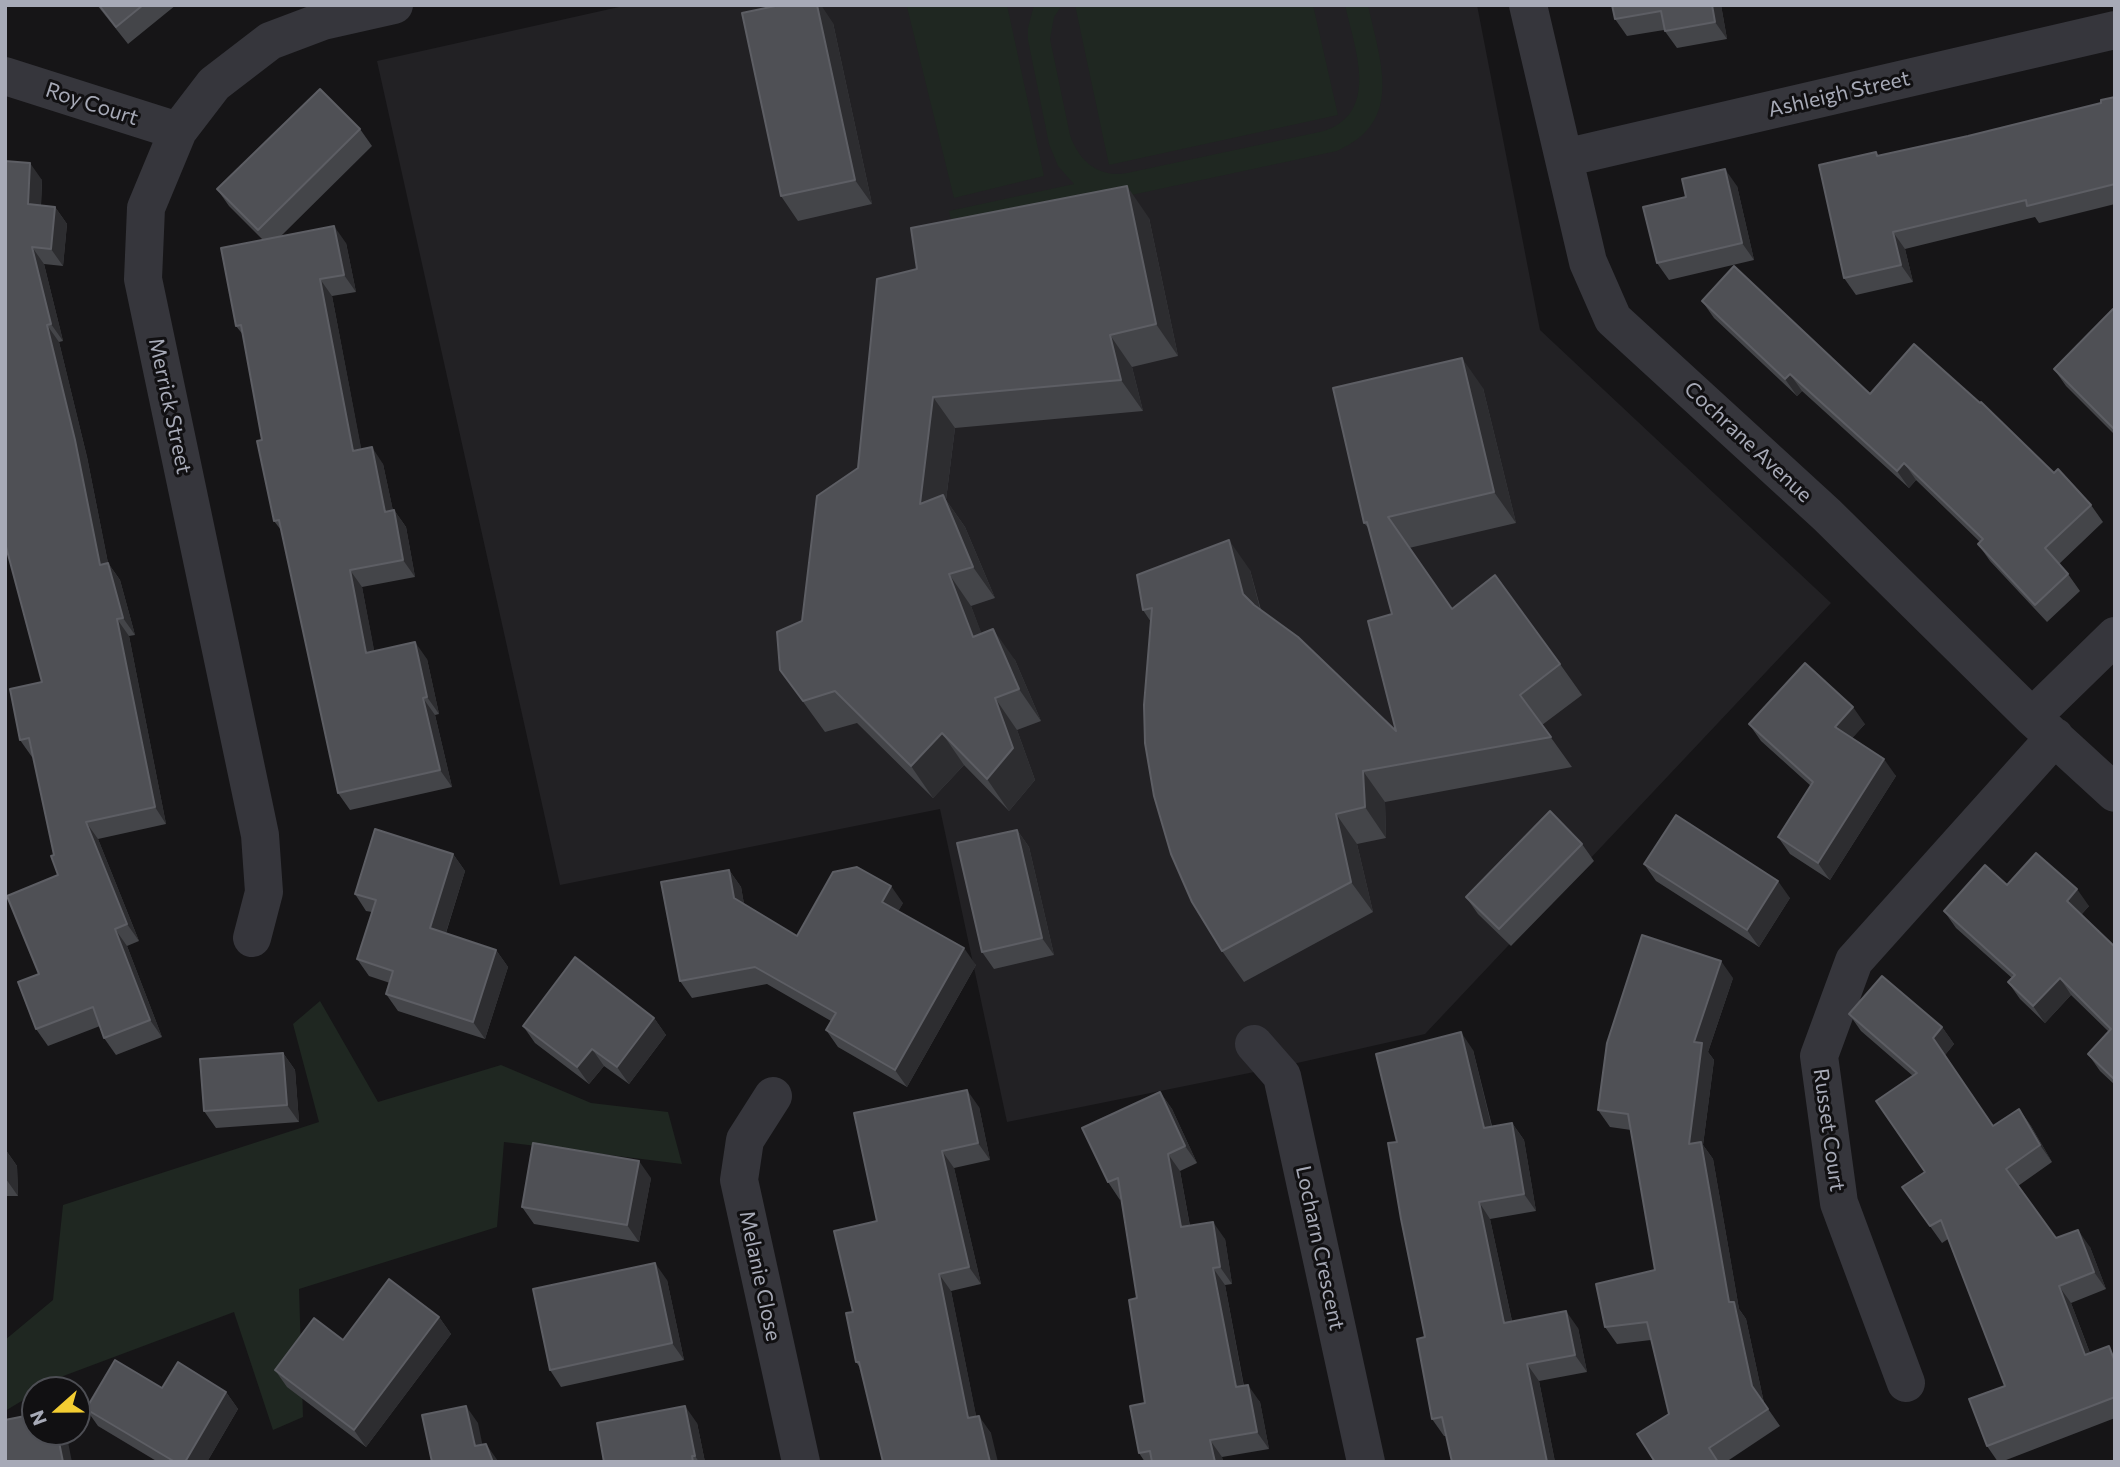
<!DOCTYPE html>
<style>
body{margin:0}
#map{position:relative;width:2120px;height:1467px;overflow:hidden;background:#161517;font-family:Commissioner,sans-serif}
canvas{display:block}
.frame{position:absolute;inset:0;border:7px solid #a7aab7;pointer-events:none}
.north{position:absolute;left:21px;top:1376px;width:70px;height:70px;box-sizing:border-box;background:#111012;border:2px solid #4d4e54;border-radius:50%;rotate:249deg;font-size:19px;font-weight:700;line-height:28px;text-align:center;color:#a7aab7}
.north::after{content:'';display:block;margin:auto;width:24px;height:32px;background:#f3cd32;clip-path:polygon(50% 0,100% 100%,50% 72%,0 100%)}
</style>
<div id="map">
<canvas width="2120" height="1467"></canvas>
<div class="frame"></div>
<div class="north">N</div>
</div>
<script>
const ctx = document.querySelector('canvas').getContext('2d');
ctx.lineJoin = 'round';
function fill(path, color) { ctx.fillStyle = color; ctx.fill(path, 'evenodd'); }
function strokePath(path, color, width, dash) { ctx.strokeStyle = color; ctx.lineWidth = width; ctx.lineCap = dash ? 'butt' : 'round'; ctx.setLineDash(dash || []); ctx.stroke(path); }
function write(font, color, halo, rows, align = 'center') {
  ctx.font = font + ' Commissioner,sans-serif'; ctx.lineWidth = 6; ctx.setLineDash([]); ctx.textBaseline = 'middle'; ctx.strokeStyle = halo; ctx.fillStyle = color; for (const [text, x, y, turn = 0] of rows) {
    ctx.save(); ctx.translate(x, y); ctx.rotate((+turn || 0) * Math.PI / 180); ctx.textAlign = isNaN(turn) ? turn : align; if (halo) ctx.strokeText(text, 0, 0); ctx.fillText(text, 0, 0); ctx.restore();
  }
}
const built = new Path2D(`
 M628,5H1477L1540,330L1831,603L1425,1034L1284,1066L1007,1122L940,809L560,885L377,61Z`);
const green = new Path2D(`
 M913,5H1007L1044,176L954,198L907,7Z
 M1034,5H1062L1054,17L1050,39L1070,135C1079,161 1098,178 1127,173L1324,131C1381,112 1354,47 1345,5H1368C1380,62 1405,121 1337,151L954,233L949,211L1074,184L1058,166L1049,144L1028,40V28Z
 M1075,5H1313L1338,115L1109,165Z
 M320,1001L378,1102L501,1065L591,1103L668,1112L682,1164L504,1142L497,1227L299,1289L303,1417L273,1430L234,1312L58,1378L39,1390H35V1393L5,1411V1340L53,1300L63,1205L319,1122L293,1024Z`);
const minor = new Path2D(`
 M1528,5L1588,262L1613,319L1827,515L2032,717L2115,793
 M5,76L178,131
 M1564,158L2115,30
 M2032,717L2115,636
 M252,938L264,892L260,835L143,279L146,208L178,131L214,84L270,41L323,21L394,5
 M1254,1044L1282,1076L1366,1462
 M773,1096L745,1140L739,1180L801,1462
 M1906,1383L1839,1203L1819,1056L1854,961L2055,737`);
const wall = new Path2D(`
 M97,5H176L128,44Z
 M1612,5H1721L1727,39L1677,48L1664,30L1627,36L1615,19Z
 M833,23L872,204L798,221L781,196Z
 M2115,97V204L2039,223L2035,217L1905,249L1913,282L1856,295L1844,278L1876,152L1878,156L1968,136L2101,103Z
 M360,129L372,146L280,237L346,243L356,292L332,296L361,449L383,464L393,511L394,510L406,527L415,577L362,587L374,651L427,659L439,714L435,715L452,787L350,810L338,793L281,530L274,521L262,440L244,336L236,326L263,240L229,206L217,189Z
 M5,161L42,180L41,206L55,207L67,224L63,266L44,264L63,341L59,342L87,457L108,563L120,580L135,635L129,636L166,824L98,839L139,941L127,946L162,1037L116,1055L104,1038L100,1026L48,1046L36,1029L39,974L58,875L33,756L32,757L20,740L42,682Z
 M1737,186L1754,260L1669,280L1657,263Z
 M1149,218L1178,356L1132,367L1143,411L955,428L946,500L965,527L995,598L971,606L981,633L1015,660L1041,721L1017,730L1035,780L1009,811L964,765L933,798L857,723L825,732L780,670L802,621L858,468L917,269Z
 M1702,301L1870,394L2054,473L2091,505L2103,522L2059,564L2068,574L2080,591L2047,622L1990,561L1978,544L1980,542L1916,480L1909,488L1802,391L1797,396L1714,318Z
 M2115,310V435L2066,386L2054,369Z
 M1483,388L1516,523L1409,548L1452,609L1560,664L1582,695L1542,725L1572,767L1385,802L1386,838L1357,844L1373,912L1244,982L1222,951L1151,622L1143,610L1250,570L1261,610L1396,731L1392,614L1370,530L1364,523Z
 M1749,724H1865L1852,738L1896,776L1830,880L1790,854L1778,837L1811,786L1761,741Z
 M1017,830L1029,847L1054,955L994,969L982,952Z
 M1582,844L1594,861L1511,946L1478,914L1466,897Z
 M453,854L465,871L446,933L496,950L508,967L485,1039L398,1011L386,994L390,983L369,976L357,959L372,912L366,911L355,894Z
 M1644,864L1790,898L1759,947L1656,881Z
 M729,870L741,887L744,904L797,936L903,903L898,911L976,965L907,1087L838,1047L826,1030L831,1021L767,984L692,998L680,981Z
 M2007,885L2089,906L2081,915L2115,947V1085L2100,1071L2088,1054L2109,1032L2071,995L2045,1023L2020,999L2008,982L2012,978L1956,928L1944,911Z
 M1733,978L1708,1052L1714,1060L1703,1145L1713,1159L1739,1309L1746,1319L1764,1403L1780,1426L1726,1462H1655L1669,1414L1651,1340L1617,1344L1605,1327L1655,1270L1631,1130L1610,1127L1598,1110Z
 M1849,1014L1942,1027L1954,1044L1945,1055L1993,1126L2019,1109L2031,1126L2052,1162L2018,1186L2056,1238L2090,1247L2106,1289L2071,1303L2090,1353L2115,1354V1418L2001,1462H1998L1987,1446L2005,1386L1948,1239L1942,1243L1902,1187L1925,1172L1913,1076L1861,1031Z
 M654,1018L666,1035L629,1084L604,1066L589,1084L535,1043L523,1026Z
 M1473,1050L1492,1126L1512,1123L1524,1140L1536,1211L1490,1219L1512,1321L1578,1328L1587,1372L1539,1381L1555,1462H1452L1446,1436H1444L1432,1419L1425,1337L1397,1142Z
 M283,1053L295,1070L299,1122L216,1128L204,1111Z
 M1160,1092L1172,1109L1197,1163L1180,1171L1190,1226L1225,1239L1232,1284L1225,1285L1244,1386L1260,1402L1269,1449L1222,1457L1223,1462H1145L1139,1453L1145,1403L1137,1298L1121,1199L1120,1200L1108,1182Z
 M979,1107L990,1160L954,1168L981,1284L951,1291L976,1416L991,1433L861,1369L856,1362L853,1312L877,1221Z
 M5,1149L17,1166L18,1196H5Z
 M651,1178L639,1242L534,1224L522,1207Z
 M667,1280L684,1360L561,1387L550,1370Z
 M439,1317L451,1334L366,1447L287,1387L275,1370L343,1340Z
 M162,1388L226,1392L238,1409L207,1462H158L98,1426L86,1409Z
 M697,1423L705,1462H604Z`);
const shadedWall = new Path2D(`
 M817,5H821L833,23L872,204L855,180Z
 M1712,5H1721L1727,39L1715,22Z
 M30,163L42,180L40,221L28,204Z
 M1725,169L1737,186L1754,260L1742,243Z
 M1127,186L1149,218L1178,356L1156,324Z
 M55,207L67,224L63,266L51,249Z
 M334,226L346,243L356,292L344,275Z
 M1893,232L1905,249L1913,282L1901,265Z
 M32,247L44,264L63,341L51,324Z
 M320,279L332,296L365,468L353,451Z
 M47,325L59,342L87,457L108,563L120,580L135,635L123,618L100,565Z
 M1110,335L1132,367L1143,411L1121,380Z
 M1462,358L1483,388L1516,523L1494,492Z
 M1790,374L1802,391L1797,396L1785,379Z
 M933,397L955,428L946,500L965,527L995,598L973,567L920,504Z
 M372,447L383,464L397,529L385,512Z
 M1904,463L1916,480L1909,488L1897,471Z
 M394,510L406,527L415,577L403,560Z
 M1229,540L1250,570L1264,624L1243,594Z
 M350,570L362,587L378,670L366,653Z
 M949,574L971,606L995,668L973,637Z
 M117,619L129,636L166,824L155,807Z
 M993,629L1015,660L1041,721L1019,689Z
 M415,642L427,659L439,714L427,697Z
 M423,698L435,715L452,787L440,770Z
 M995,698L1017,730L1035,780L1009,811L987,779Z
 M1853,707L1865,724L1847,744L1835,727Z
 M942,733L964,765L933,798L911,766Z
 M1884,759L1896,776L1830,880L1818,863Z
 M1363,771L1385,802L1386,838L1365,807Z
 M1336,814L1357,844L1373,912L1351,882Z
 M86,822L98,839L139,941L127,924Z
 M1017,830L1029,847L1054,955L1042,938Z
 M453,854L465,871L442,945L430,928Z
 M729,870L741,887L746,915L734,898Z
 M1778,881L1790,898L1759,947L1747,930Z
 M891,886L903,903L894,919L882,902Z
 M2077,889L2089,906L2078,918L2067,901Z
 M115,929L127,946L162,1037L150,1020Z
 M964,948L976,965L907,1087L895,1070Z
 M496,950L508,967L485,1039L473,1022Z
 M1721,961L1733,978L1708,1052L1714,1060L1703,1145L1713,1159L1739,1309L1746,1319L1764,1403L1780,1426L1752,1386L1729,1302L1689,1144L1694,1042Z
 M2060,978L2071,995L2045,1023L2033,1006Z
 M654,1018L666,1035L629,1084L617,1067Z
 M1942,1027L1954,1044L1945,1055L1933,1038Z
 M1461,1032L1473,1050L1496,1145L1484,1128Z
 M592,1049L604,1066L589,1084L577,1067Z
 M283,1053L295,1070L299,1122L287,1105Z
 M967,1090L979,1107L990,1160L978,1143Z
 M1160,1092L1172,1109L1197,1163L1185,1146Z
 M2019,1109L2031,1126L2052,1162L2040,1145Z
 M1512,1123L1524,1140L1536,1211L1524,1194Z
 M5,1149L17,1166L18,1196L6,1179Z
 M942,1151L954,1168L981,1284L969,1267Z
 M1168,1154L1180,1171L1193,1244L1181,1227Z
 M639,1161L651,1178L639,1242L627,1225Z
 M1479,1202L1490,1219L1516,1340L1504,1323Z
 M1213,1222L1225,1239L1232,1284L1220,1267Z
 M2078,1230L2090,1247L2106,1289L2094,1272Z
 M655,1263L667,1280L684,1360L672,1343Z
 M1213,1268L1225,1285L1247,1404L1236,1387Z
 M939,1274L951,1291L980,1435L968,1418Z
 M2059,1286L2071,1303L2097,1372L2085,1355Z
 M1566,1311L1578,1328L1587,1372L1575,1355Z
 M439,1317L451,1334L366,1447L354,1430Z
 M1527,1364L1539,1381L1555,1462H1547Z
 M1248,1385L1260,1402L1269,1449L1257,1432Z
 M226,1392L238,1409L207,1462H185Z
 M466,1406L478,1423L486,1462L475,1446Z
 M685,1406L697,1423L705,1462H699L695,1456Z
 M979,1416L991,1433L998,1462H990Z
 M57,1432H66L72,1462H63Z
 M1210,1440L1222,1457L1223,1462H1215Z
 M486,1444L498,1461V1462H493Z`);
const building = new Path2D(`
 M99,5H143L116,27Z
 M780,5H817L855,180L781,196L742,13Z
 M1612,5H1712L1715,22L1665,31L1661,11L1615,19Z
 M320,89L360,129L258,230L217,189Z
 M2115,97V184L2027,206L2026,200L1893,232L1901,265L1844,278L1819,165L1876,152L1877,156L1968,136L2101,103V100Z
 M5,161L30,163L28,204L55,207L51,249L32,247L51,324L47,325L75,440L100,565L108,563L123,618L117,619L155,807L86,822L127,924L115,929L150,1020L104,1038L93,1007L36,1029L18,982L39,974L7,896L58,875L51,856L54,855L29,738L20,740L10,689L42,682L5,543Z
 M1725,169L1742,243L1657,263L1643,207L1686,197L1682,179Z
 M1127,186L1156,324L1110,335L1121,380L933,397L920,504L943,495L973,567L949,574L973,637L993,629L1019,689L995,698L1013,748L987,779L942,733L911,766L835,691L803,701L780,670L777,632L802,621L817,496L858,468L877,279L917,269L911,228Z
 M334,226L344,275L320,279L353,451L372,447L385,512L394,510L403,560L350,570L366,653L415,642L427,697L423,698L440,770L338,793L279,520L274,521L257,441L262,440L241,325L236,326L221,248Z
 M1734,266L1870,394L1914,344L1980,403L1981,402L2054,473L2058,469L2091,505L2045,548L2068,574L2035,605L1978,544L1983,539L1904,463L1897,471L1790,374L1785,379L1702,301Z
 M2113,309L2115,310V430L2054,369Z
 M1462,358L1494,492L1388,517L1452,609L1495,575L1560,664L1520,695L1551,737L1363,771L1365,807L1336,814L1351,882L1222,951L1192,902L1171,854L1154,796L1145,743L1144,705L1152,608L1143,610L1137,575L1229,540L1243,594L1254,605L1298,637L1396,731L1368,621L1392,614L1367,522L1364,523L1333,388Z
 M1805,663L1853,707L1835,727L1884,759L1818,863L1778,837L1813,782L1749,724Z
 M1550,811L1582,844L1499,929L1466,897Z
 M1676,815L1778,881L1747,930L1644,864Z
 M375,829L453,854L430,928L496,950L473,1022L386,994L393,971L357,959L376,900L355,894Z
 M1017,830L1042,938L982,952L957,843Z
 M2036,853L2077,889L2067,901L2115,947V1080L2088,1054L2111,1029L2060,978L2033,1006L2008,982L2015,975L1944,911L1985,865L2007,885Z
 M857,867L891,886L882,902L964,948L895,1070L826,1030L836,1013L755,967L680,981L661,882L729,870L734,898L797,936L833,872Z
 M1642,935L1721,961L1694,1042L1702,1043L1689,1144L1701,1142L1729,1302H1734L1752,1386L1768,1409L1709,1448L1718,1462H1655L1637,1434L1669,1414L1647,1322L1605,1327L1596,1284L1655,1270L1628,1114L1598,1110L1607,1043Z
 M575,957L654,1018L617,1067L592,1049L577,1067L523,1026Z
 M1882,976L1942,1027L1933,1038L1993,1126L2019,1109L2040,1145L2006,1169L2056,1238L2078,1230L2094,1272L2059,1286L2085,1355L2109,1346L2115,1362V1397L1987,1446L1969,1399L2005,1386L1941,1220L1930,1226L1902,1187L1925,1172L1876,1101L1917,1073L1849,1014Z
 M1461,1032L1484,1128L1512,1123L1524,1194L1479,1202L1504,1323L1566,1311L1575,1355L1527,1364L1547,1462H1452L1442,1417L1432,1419L1417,1339L1425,1337L1401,1219L1388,1143L1397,1142L1376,1054Z
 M283,1053L287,1105L204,1111L200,1059Z
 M967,1090L978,1143L942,1151L969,1267L939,1274L968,1418L979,1416L990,1462H883L859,1362H856L846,1313L853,1312L834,1231L877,1221L854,1113Z
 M1160,1092L1185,1146L1168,1154L1181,1227L1213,1222L1220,1267L1213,1268L1236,1387L1248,1385L1257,1432L1210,1440L1215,1462H1152L1150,1451L1139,1453L1130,1406L1145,1403L1129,1300L1137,1298L1118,1178L1108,1182L1082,1128Z
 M533,1143L639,1161L627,1225L522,1207Z
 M5,1149L6,1179H5Z
 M655,1263L672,1343L550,1370L533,1289Z
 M389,1279L439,1317L354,1430L275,1370L314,1318L343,1340Z
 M115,1360L162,1388L178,1362L226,1392L185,1462H175L86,1409Z
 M466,1406L475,1446L486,1444L493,1462H432L422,1415Z
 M685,1406L695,1456H692L693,1462H604L597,1423Z
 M35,1414V1432H57L63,1462H5V1420Z`);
const streetNames = [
 ["Ashleigh Street",1839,94,-13],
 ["Roy Court",92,104,18],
 ["Merrick Street",170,406,78],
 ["Cochrane Avenue",1748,442,43],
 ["Russet Court",1829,1130,82],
 ["Locharn Crescent",1320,1248,78],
 ["Melanie Close",760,1276,78]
];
fill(built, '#222124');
fill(green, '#1f2721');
strokePath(minor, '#36363c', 38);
fill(wall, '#444549');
fill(shadedWall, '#2d2d30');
fill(building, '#4f5055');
strokePath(building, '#5d5e64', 2);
write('21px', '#a7aab7', '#111012', streetNames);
</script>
